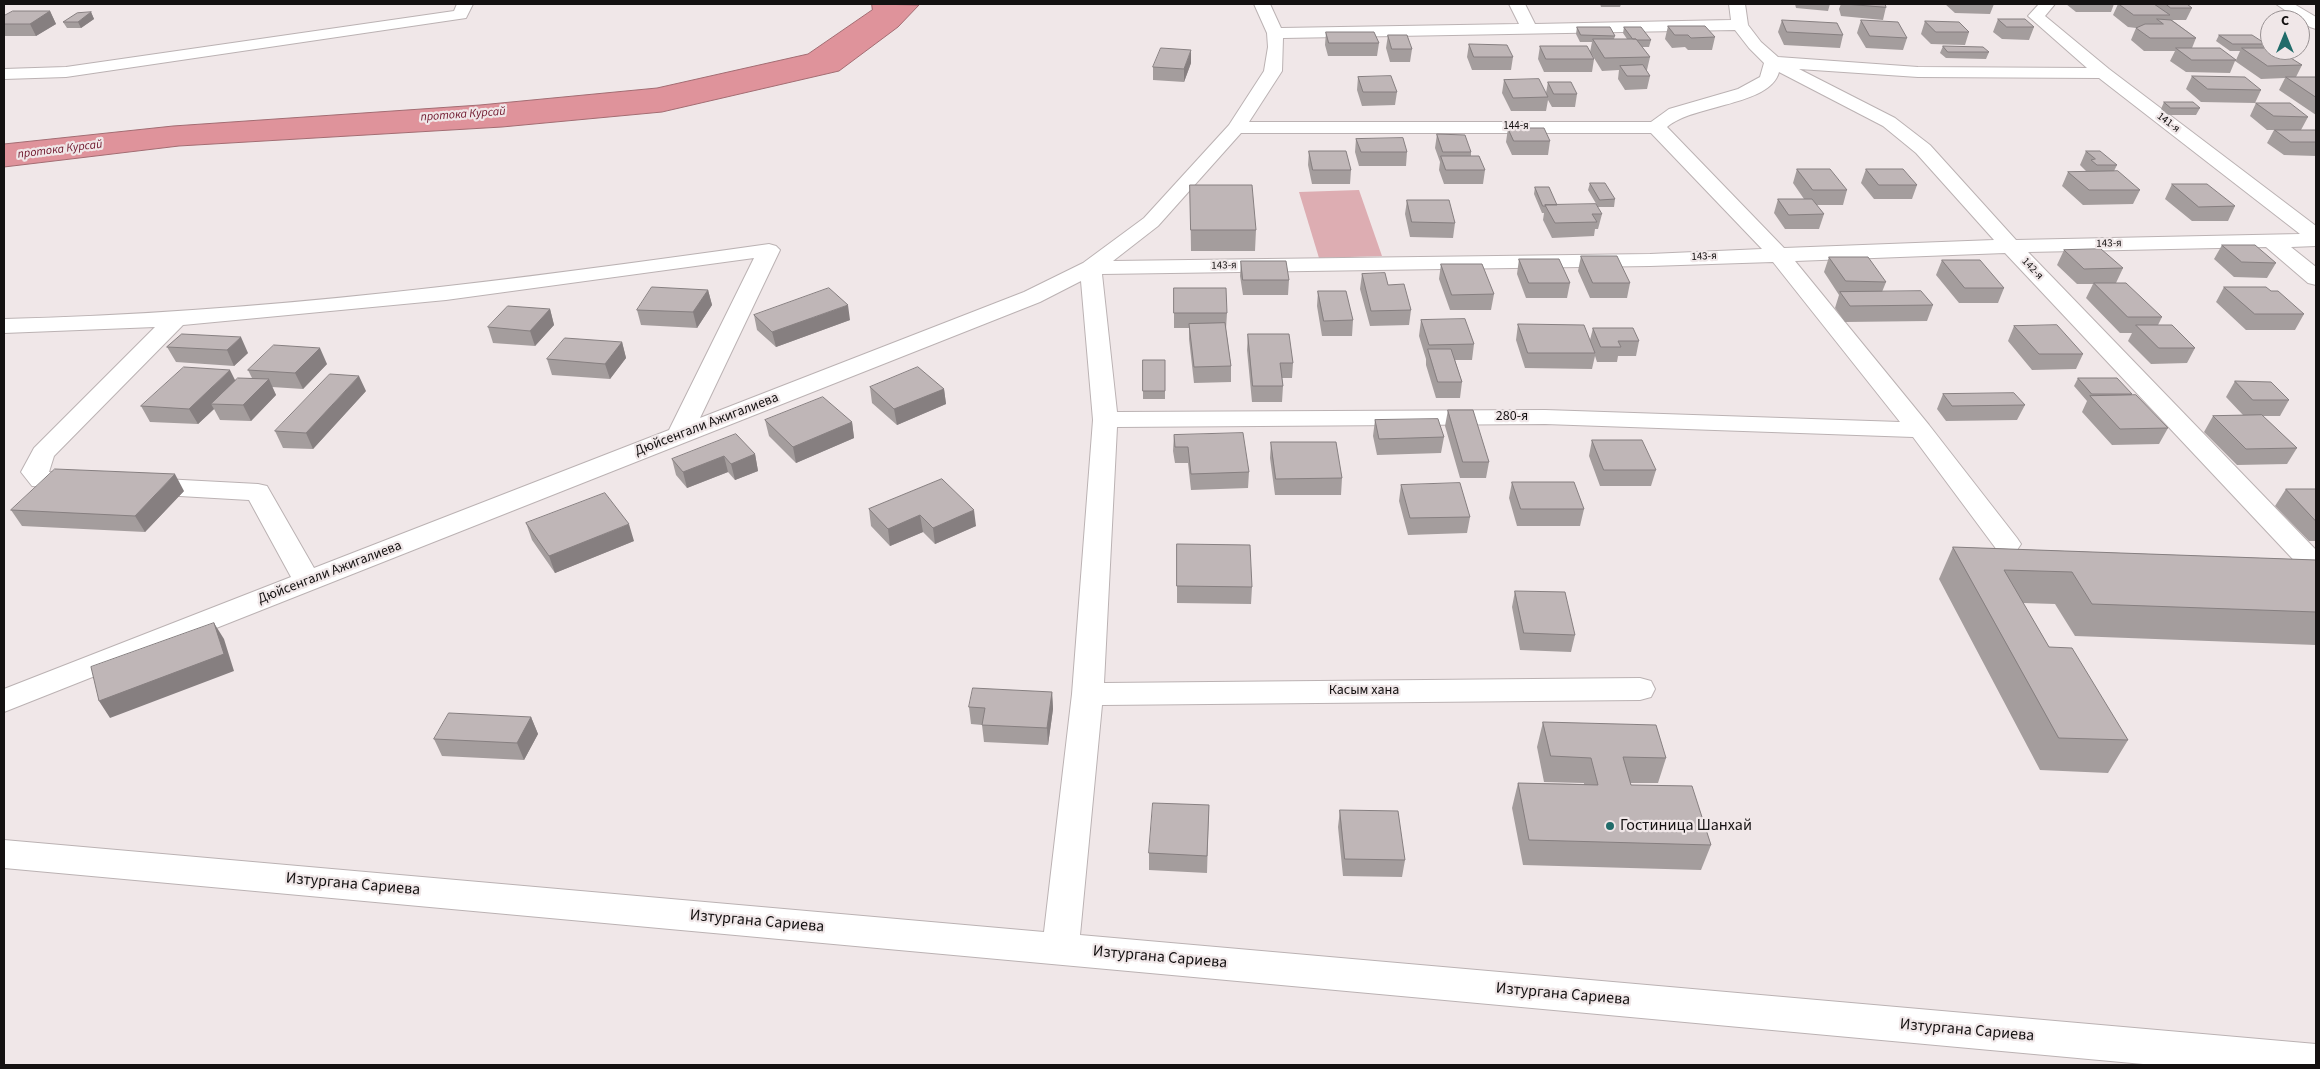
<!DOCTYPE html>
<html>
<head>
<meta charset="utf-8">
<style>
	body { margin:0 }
	#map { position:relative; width:2320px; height:1069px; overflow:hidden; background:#f0e7e8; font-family:"Source Sans 3",sans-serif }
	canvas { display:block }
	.frame { position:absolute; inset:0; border:5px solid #141111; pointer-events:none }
	.north { position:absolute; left:2260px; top:10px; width:50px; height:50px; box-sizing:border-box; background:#f0e7e8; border:1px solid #989192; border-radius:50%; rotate:0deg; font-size:14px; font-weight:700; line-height:20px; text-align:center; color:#141111 }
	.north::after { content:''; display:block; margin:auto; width:18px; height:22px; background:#216c6a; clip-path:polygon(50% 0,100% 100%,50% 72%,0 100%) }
</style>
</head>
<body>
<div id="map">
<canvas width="2320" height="1069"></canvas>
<div class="frame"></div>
<div class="north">С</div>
</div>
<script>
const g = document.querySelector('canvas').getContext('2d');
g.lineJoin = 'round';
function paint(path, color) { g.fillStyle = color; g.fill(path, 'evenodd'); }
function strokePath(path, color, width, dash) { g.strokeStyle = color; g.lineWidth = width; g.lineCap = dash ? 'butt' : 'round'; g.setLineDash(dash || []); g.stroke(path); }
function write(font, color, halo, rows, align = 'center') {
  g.font = font + ' "Source Sans 3",sans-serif'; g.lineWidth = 4.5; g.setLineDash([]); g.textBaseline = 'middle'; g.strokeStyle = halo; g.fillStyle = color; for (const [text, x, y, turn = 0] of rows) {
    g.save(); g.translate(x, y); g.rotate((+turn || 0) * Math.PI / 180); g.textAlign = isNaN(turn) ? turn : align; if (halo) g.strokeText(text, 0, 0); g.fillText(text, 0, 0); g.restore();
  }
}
const green = new Path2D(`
	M1359,190L1382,256L1319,258L1299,192Z`);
const water = new Path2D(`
	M872,4L919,5L898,27L839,71L662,112L502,127L179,146L4,167V144L173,126L480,105L657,88L808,54L872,10Z`);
const minor = new Path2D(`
	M457,4H473L466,18L66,77L4,79V69L66,67L454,11Z
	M1254,4H1270L1281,28L1519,24L1509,4H1525L1535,24L1731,20L1729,4H1745L1748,25L1761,42L1778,57L1918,67L2087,68L2028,16L2039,4H2055L2045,16L2109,69L2316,226V246L2291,247L2316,267V285L2308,283L2266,247L2028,252L2316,550V573L2304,571L2005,253L1795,261L1929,425L2017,538L2021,544L2017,550L2007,553L1997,550L1913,437L1545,424L1117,427L1104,683L1640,678L1651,681L1655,689L1651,697L1640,700L1102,705L1080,935L2316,1044V1065H2154L4,868V840L1044,932L1072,694L1093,420L1081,281L1040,302L4,712V689L291,577L249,500L145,494L136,492L132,486L136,480L145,478L258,484L267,486L314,568L669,430L754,258L446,300L183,325L54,456L49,472L88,476L92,482L88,488L79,490L32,486L21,472L34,448L155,327L4,333V319C261,313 515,280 769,244L776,246L780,250L700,418L1024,292L1083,263L1144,218L1229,125L1264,71L1268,47L1267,33ZM1735,30L1749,48L1764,63L1760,77L1738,89L1669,109L1651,122H1249L1282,71L1283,38ZM1799,69L1918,77L2099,78L2300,234L2016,240L1930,145L1895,118ZM1779,72L1883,126L1916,153L1994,240L1784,248L1667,127C1694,104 1770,106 1779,72ZM1241,133H1651L1762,249L1650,254L1113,261L1158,226ZM1773,262L1900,422L1545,410L1117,412L1102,274L1650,266Z
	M2276,4H2294L2316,17V29L2310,27Z`);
const wall = new Path2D(`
	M1600,4H1621L1620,7H1601Z
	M1795,4H1830L1828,11L1796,8Z
	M1841,4H1885L1886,7L1883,20L1841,16L1839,9Z
	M1945,4H1994L1990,14L1955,13Z
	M2066,4H2114L2111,12H2076Z
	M2118,4H2187L2192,8L2186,20H2172L2196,38L2192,48L2236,60L2240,51H2230L2216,41L2219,35L2266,44L2264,48L2302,65L2296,77H2316V115L2279,90L2285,78L2261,79L2235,61L2230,73L2186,72L2170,61L2175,51H2144L2131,40L2136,28L2128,27L2113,15Z
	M50,11L56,24L36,36H4V16Z
	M91,12L94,19L81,28H67L63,22Z
	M1998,19L2034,27L2029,40L2002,39L1993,32Z
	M1782,20L1843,35L1840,48L1784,45L1778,32Z
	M1861,20L1907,38L1903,50L1866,48L1857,33Z
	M1925,21L1969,32L1965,45L1931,44L1921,34Z
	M1668,26L1715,37L1712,50H1688L1685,47L1672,48L1665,39Z
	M1577,27L1615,36L1614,39H1627L1623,33L1624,27L1651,40L1649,47H1642L1650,57L1647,70H1646L1650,76L1647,89L1625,90L1618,79L1619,70L1602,71L1591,53L1594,59L1592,72H1544L1538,59L1540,46L1590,52L1592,42H1580L1576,34Z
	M1326,32L1379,43L1377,56H1328L1325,45Z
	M1388,35L1412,49L1410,62H1390L1386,48Z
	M1469,44L1513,57L1511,70H1472L1467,57Z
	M1943,46L1989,52L1986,59L1946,58L1940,53Z
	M1191,63L1184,82L1153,80V67Z
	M2192,76L2261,90L2255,103L2201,102L2186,89Z
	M1358,77L1397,92L1395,105L1362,106L1357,90Z
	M1504,80L1546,93L1548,82L1577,94L1575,107H1552L1548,100L1546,111H1511L1502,93Z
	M2164,102L2200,108L2196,115H2168L2161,109Z
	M2256,103L2308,117L2301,130H2316V156L2284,155L2267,143L2274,130H2267L2250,116Z
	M1508,128L1550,141L1548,155H1512L1506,142Z
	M1437,134L1471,152V156L1485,170L1483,184H1444L1439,170L1440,162L1435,148Z
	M1356,139L1407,152L1406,166H1359L1355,152Z
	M1309,151L1351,170L1350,184H1312L1308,165Z
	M2086,151L2117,165L2114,171L2140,190L2133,204L2083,205L2062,186L2068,172L2086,171L2080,165Z
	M1797,169L1847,190L1843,205H1816L1824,214L1819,229H1785L1774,213L1778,199H1804L1793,183Z
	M1866,169L1917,185L1912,199H1874L1861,183Z
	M1590,183L1615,199L1614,207H1598L1588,190Z
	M2172,184L2235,206L2228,221H2192L2165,199Z
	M1190,185L1256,230L1255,251H1191Z
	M1535,187L1557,205L1602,214L1598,229H1595L1594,236L1552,238L1543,220L1544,213H1542L1534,194Z
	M1407,200L1455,223L1453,238L1410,237L1405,214Z
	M2222,245L2276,263L2267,278L2234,277L2214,259Z
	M2064,250L2123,268L2116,283L2162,317L2158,325L2195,348L2187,363L2151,364L2128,341L2132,333H2120L2086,298L2093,284H2077L2057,265Z
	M1581,256L1630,283L1627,298H1590L1578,271Z
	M1829,257L1886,282L1882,292L1933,305L1927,321L1845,322L1835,308L1839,295L1824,272Z
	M1519,259L1570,283L1567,298H1526L1517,274Z
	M1942,260L2004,288L1998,303H1959L1936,275Z
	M1241,261L1289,280L1288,295H1243L1240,276Z
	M1441,264L1494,294L1491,310H1450L1439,279Z
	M1362,274L1388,285L1411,310L1409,325L1370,326L1360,289Z
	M2224,287L2271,291L2304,314L2295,330H2246L2216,302Z
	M1174,288L1227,313L1226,329L1231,366V382L1194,383L1189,339V328H1174Z
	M708,290L712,305L697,328L641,325L637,310Z
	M1318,291L1353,320L1352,336H1322L1317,306Z
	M550,309L554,325L535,346L493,343L488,327Z
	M754,315L850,320L776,347L757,330Z
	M1421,320L1474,344L1472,360H1455L1462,382L1460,398H1436L1426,365V359L1419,336Z
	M1518,324L1590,340L1593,328L1639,341L1636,356H1618L1617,362H1597L1595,356L1592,369L1525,368L1516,340Z
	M2014,326L2083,354L2076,369L2032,370L2008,341Z
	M182,334L248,353L234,366L176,362L167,347Z
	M1248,334L1293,363L1292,378H1282L1283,386L1282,402H1252L1247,350Z
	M622,342L626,358L610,379L552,375L547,359Z
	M1143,360H1165V399H1143Z
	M327,364L303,389L272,387L276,395L251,421L220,420L214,409L198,424L150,422L141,406L235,380L252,378L248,370Z
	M2078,378L2132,394L2131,395L2168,428L2159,444L2112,445L2082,412L2087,401L2074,386Z
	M2235,381L2289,400L2280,416H2263L2297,448L2287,464L2237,465L2204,432L2213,416L2243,415L2226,397Z
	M870,387L944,389L946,404L897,425L872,403Z
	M366,391L313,449L283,448L275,431Z
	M1943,394L2025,405L2017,420L1946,421L1937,409Z
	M1448,410L1489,462L1486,478H1460L1445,426Z
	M765,420L852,422L854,438L796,463L769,436Z
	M1375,420L1444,437L1441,453L1377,455L1373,436Z
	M1174,435L1249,472L1248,488L1191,490L1188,463H1175L1173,451Z
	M1592,440L1656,470L1651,486H1600L1589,456Z
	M1271,442L1342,478L1341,495H1275L1270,458Z
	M755,454L758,471L735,480L728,472L687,488L676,475L672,459Z
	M942,479L976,526L935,544L923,532L890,546L871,526L869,509Z
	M1512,482L1584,509L1580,526H1517L1509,498Z
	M1401,485L1470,517L1467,533L1408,535L1399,501Z
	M2286,489H2316V541H2309L2275,506Z
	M184,491L145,532L22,526L11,510Z
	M526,523L634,541L555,573L532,540Z
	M1177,544L1252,587L1251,604L1177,603Z
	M1953,547L2316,560V645L2075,636L2055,604L2023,603L2049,647L2128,740L2108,773L2040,770L1939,579Z
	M1515,591L1575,635L1571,652L1520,650L1512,607Z
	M1052,692L1053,709L1048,745L984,742L982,725L971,724L969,707Z
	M531,717L538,734L524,760L442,756L434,739Z
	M1543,722L1666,758L1658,783H1630L1631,785L1711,845L1701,870L1523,865L1512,808L1518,783L1584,784V783L1544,782L1537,747Z
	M1209,805L1207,873L1149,870V853Z
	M1340,810L1405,860L1402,877L1343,876L1338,827Z`);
const shadedWall = new Path2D(`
	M50,11L56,24L36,36L30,24Z
	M91,12L94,19L81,28L78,22Z
	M1191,50V63L1184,82V69Z
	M708,290L712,305L697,328L693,312Z
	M848,305L850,320L776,347L772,332Z
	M550,309L554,325L535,346L530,331Z
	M241,337L248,353L234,366L227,350Z
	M622,342L626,358L610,379L605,364Z
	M320,348L327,364L303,389L295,373Z
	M230,370L238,386L211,404L214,409L198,424L189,409Z
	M359,376L366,391L313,449L306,433Z
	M269,379L276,395L251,421L243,405Z
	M944,389L946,404L897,425L894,409Z
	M852,422L854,438L796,463L793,447Z
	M755,454L758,471L735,480L731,464Z
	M724,456L728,472L687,488L683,472Z
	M175,474L184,491L145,532L135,516Z
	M974,510L976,526L935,544L933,528Z
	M920,515L923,532L890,546L888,529Z
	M629,524L634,541L555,573L549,556Z
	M214,623L224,639L234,671L110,718L99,701Z
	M1052,692L1053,709L1048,745L1047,728Z
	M531,717L538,734L524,760L517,743Z`);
const building = new Path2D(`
	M1845,4H1885L1886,7Z
	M2119,4H2154L2170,15H2134Z
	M2166,4H2187L2192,8H2171Z
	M13,11H50L30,24H4V16Z
	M91,12L78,22H63L77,13Z
	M1998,19H2025L2034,27H2007Z
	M2157,19L2171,20L2196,38H2150L2136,28L2145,24H2163Z
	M1782,20L1837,23L1843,35L1787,32Z
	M1861,20L1898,22L1907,38L1870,36Z
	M1925,21L1959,22L1969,32H1936Z
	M1668,26H1705L1715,37L1691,38L1688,35H1675Z
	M1577,27H1610L1615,36L1581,35Z
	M1624,27H1641L1651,40H1637L1636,39H1633Z
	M1326,32H1374L1379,43H1329Z
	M1388,35H1407L1412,49H1392Z
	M2219,35H2252L2266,44H2233Z
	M1593,39H1636L1650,57L1605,58Z
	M1469,44L1507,45L1513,57H1474Z
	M1540,46H1587L1594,59H1546Z
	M1943,46L1983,47L1989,52H1948Z
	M1161,48L1191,50L1184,69L1153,67Z
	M2176,48H2220L2236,60H2192Z
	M2242,48H2270V50H2278L2302,65L2268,66Z
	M1643,65L1650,76H1627L1620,66Z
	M1391,76L1397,92H1363L1358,77Z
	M2192,76L2245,77L2261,90L2208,89Z
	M2286,77H2316V97Z
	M1539,79L1548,97L1513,98L1504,80Z
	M1548,82H1571L1577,94H1554Z
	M2164,102H2193L2200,108H2171Z
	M2256,103H2290L2308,117L2274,116Z
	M1508,128H1544L1550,141H1514Z
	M2275,130H2316V142H2291Z
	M1437,134L1465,135L1471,152H1443Z
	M1403,138L1407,152H1361L1356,139Z
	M1309,151H1346L1351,170H1313Z
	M2086,151H2100L2117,165H2097L2091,160L2095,159Z
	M1441,156H1479L1485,170H1446Z
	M1797,169H1830L1847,190H1813Z
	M1866,169H1903L1917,185H1879Z
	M2118,171L2140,190H2089L2068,172Z
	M1590,183H1605L1615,199L1600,200Z
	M2172,184H2207L2235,206L2199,207Z
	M1190,185H1252L1256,230H1191Z
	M1535,187H1549L1557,205H1545L1546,206H1543Z
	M1778,199H1812L1824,214L1789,215Z
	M1407,200H1449L1455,223L1412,222Z
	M1596,204L1602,214H1592L1597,222L1555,223L1545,205Z
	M2222,245H2255L2276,263L2242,262Z
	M2101,249L2123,268L2084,269L2064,250Z
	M1581,256H1617L1630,283H1593Z
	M1829,257H1868L1886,282L1846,281Z
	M1519,259H1559L1570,283H1529Z
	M1942,260H1980L2004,288H1965Z
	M1241,261H1286L1289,280H1243Z
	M1441,264H1482L1494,294L1452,295Z
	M1385,273L1388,285L1404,284L1411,310L1371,311L1362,274Z
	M2094,283H2126L2162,317H2128Z
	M652,287L708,290L693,312L637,310Z
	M2224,287H2266L2271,291H2278L2304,314H2255Z
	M829,288L848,305L772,332L754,315Z
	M1174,288H1226L1227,313H1174Z
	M1318,291H1346L1353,320L1324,321Z
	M1921,291L1933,305L1850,306L1840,292Z
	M508,306L550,309L530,331L488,327Z
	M1465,319L1474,344L1429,345L1421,320Z
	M1225,323L1231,366L1194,367L1189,324Z
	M1518,324L1584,325L1595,353H1528Z
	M2057,325L2083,354H2039L2014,326Z
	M2136,325H2172L2195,348H2159Z
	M1593,328H1633L1639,341H1618L1621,347H1601Z
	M182,334L241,337L227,350L167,347Z
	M1248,334H1289L1293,363H1280L1283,386H1253Z
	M565,338L622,342L605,364L547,359Z
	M274,345L320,348L295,373L248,370Z
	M1428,349H1451L1462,382H1438Z
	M1143,360H1165V391H1143Z
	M184,367L230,370L189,409L141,406Z
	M918,367L944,389L894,409L870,387Z
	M330,374L359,376L306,433L275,431Z
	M238,378L269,379L243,405L211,404Z
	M2078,378H2117L2132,394H2092Z
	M2235,381L2271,382L2289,400H2253Z
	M2014,393L2025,405L1952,406L1943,394Z
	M2136,395L2168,428L2120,429L2090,396Z
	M823,397L852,422L793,447L765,420Z
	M1448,410H1473L1489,462H1463Z
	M2262,415L2297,448L2246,449L2213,416Z
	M1438,419L1444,437L1379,439L1375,420Z
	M1243,433L1249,472L1191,474L1188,447H1175L1174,435Z
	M736,434L755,454L731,464L724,456L683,472L672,459Z
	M1592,440H1642L1656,470H1604Z
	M1271,442H1336L1342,478L1276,479Z
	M55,469L175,474L135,516L11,510Z
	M942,479L974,510L933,528L920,515L888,529L869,509Z
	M1512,482H1574L1584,509H1521Z
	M1460,483L1470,517L1410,518L1401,485Z
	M2286,489H2316V521Z
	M605,493L629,524L549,556L526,523Z
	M1177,544L1250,545L1252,587L1177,586Z
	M1953,547L2316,560V612L2092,604L2072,572L2004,570L2049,647L2072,648L2128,740L2059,738Z
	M1515,591L1565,592L1575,635L1524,633Z
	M214,623L224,654L99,701L91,667Z
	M973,688L1052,692L1047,728L982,725L985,708L969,707Z
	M449,713L531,717L517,743L434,739Z
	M1543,722L1656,725L1666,758L1623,757L1631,785L1692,786L1711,845L1529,840L1518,783L1598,785L1591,758L1551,756Z
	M1153,803L1209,805L1207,856L1149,853Z
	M1340,810L1398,811L1405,860L1345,859Z`);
const markers = [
	[1610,826,5,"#216c6a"]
];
const farStreetnames = [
	["141-я",2168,123,37],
	["144-я",1516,127],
	["143-я",2109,244,-1],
	["143-я",1704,257,-3],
	["143-я",1224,266,-1],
	["142-я",2032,269,46]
];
const farWaternames = [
	["протока Курсай",463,115,-4],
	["протока Курсай",60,150,-7]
];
const streetNames = [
	["280-я",1512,417],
	["Дюйсенгали Ажигалиева",707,425,-21],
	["Дюйсенгали Ажигалиева",330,573,-21],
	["Касым хана",1364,691]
];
const nearPoinames = [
	["Гостиница Шанхай",1620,826]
];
const nearStreetnames = [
	["Изтургана Сариева",353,885,5],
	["Изтургана Сариева",757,922,5],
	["Изтургана Сариева",1160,958,5],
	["Изтургана Сариева",1563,995,5],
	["Изтургана Сариева",1967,1031,5]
];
paint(green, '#ddadb2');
paint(water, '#df939b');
strokePath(water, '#a26c72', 1);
strokePath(minor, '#bbb2b3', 2);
paint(minor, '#fff');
paint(wall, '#a49d9d');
paint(shadedWall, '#867f80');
paint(building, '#bfb6b7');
strokePath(building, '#867f80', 1);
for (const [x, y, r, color] of markers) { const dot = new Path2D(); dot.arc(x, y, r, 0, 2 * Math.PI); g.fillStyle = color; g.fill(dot); strokePath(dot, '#f0e7e8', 2); }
write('11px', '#141111', '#f0e7e8', farStreetnames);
write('italic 12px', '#6e152b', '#f0e7e8', farWaternames);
write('14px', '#141111', '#f0e7e8', streetNames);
write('16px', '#141111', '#f0e7e8', nearPoinames, 'left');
write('16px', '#141111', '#f0e7e8', nearStreetnames);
</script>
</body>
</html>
